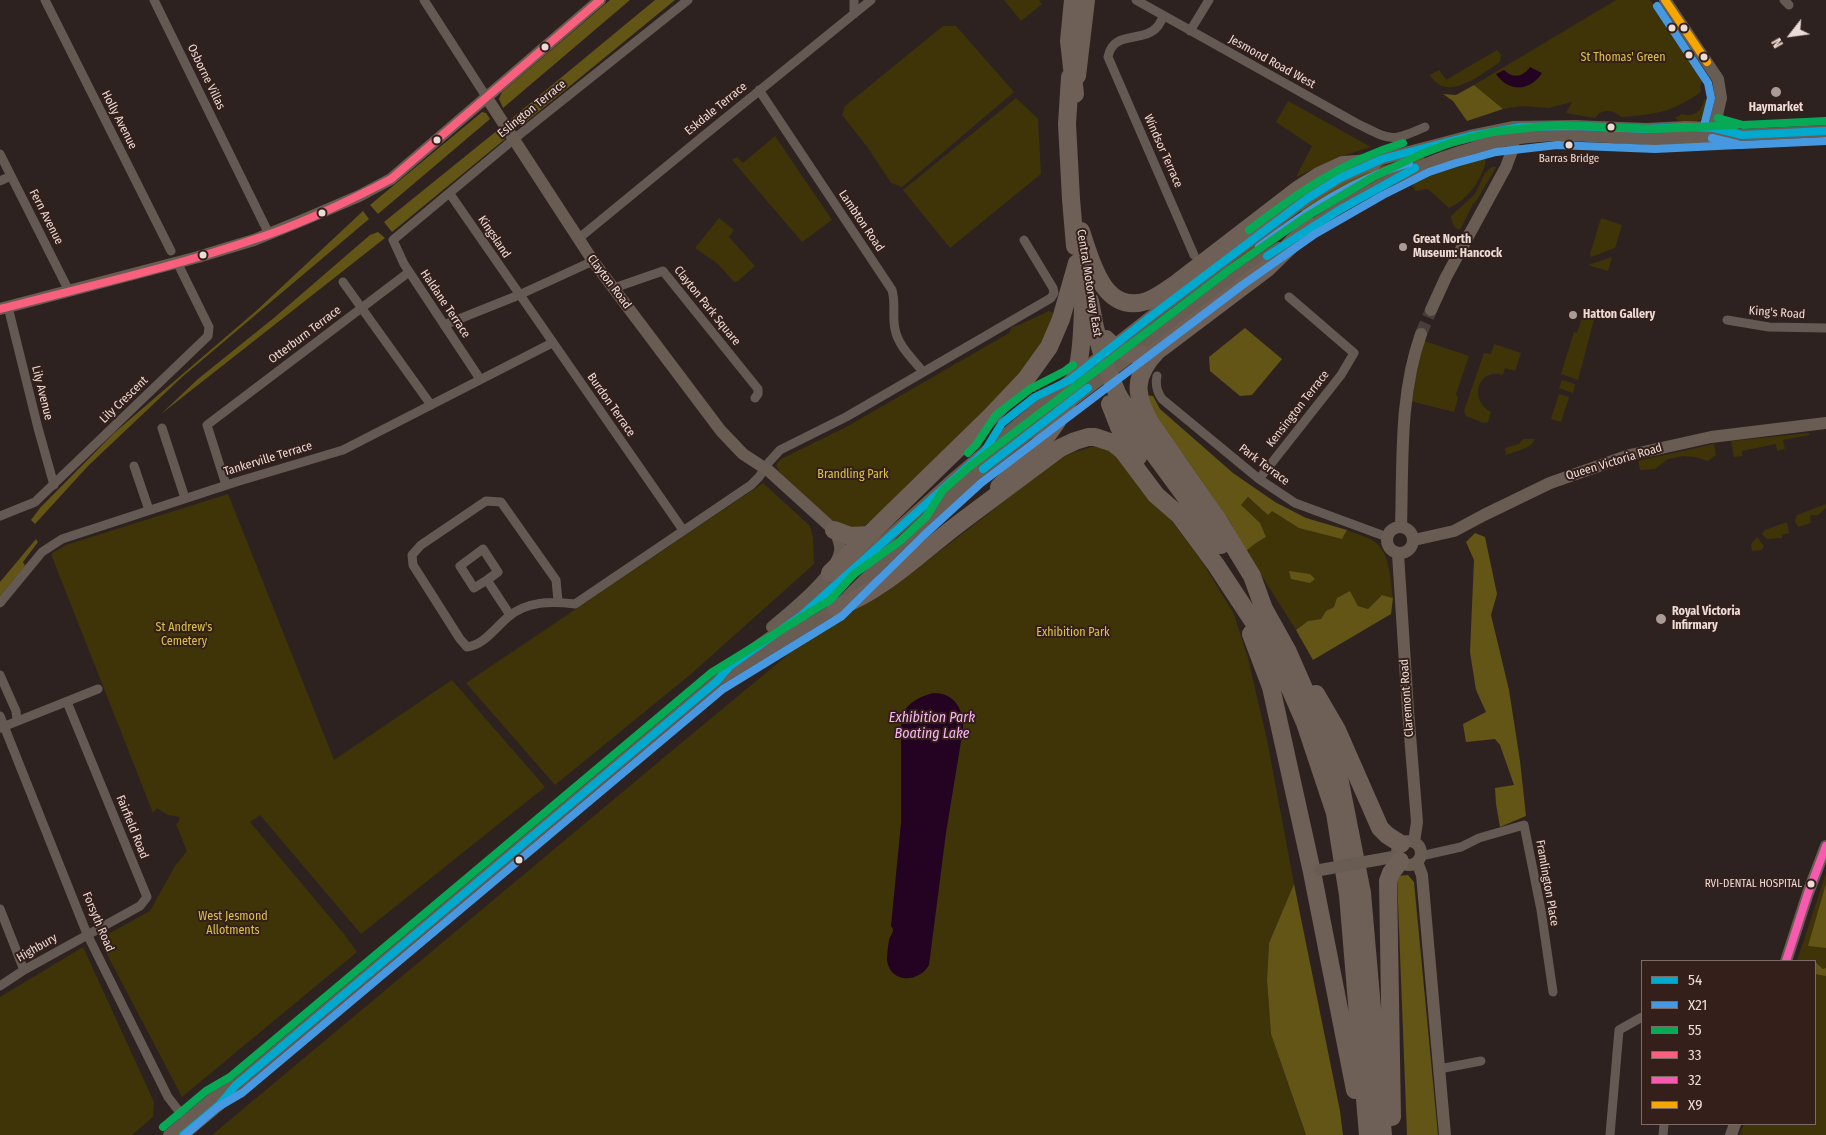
<!DOCTYPE html>
<html>
<head>
<meta charset="utf-8">
<style>
	body { margin:0 }
	#map { position:relative; width:1826px; height:1135px; overflow:hidden; background:#2e2220; font-family:"Fira Sans Condensed",sans-serif }
	canvas { display:block }
	.legend { position:absolute; left:1641px; top:960px; width:175px; height:165px; box-sizing:border-box; background:#341f1a; border:1px solid #7d6b66; margin:0; padding:6px 9px; list-style:none; font-size:15px; color:#ebdcd8 }
	.legend li { display:flex; align-items:center; gap:10px; height:25px }
	.legend b { width:25px; border:1px solid #7d6b66 }
	.north { position:absolute; left:1766px; top:10px; width:50px; height:50px; -webkit-text-stroke:4px #341f1a; paint-order:stroke; rotate:240deg; font-size:14px; font-weight:700; line-height:20px; text-align:center; color:#ebdcd8 }
	.north::after { content:''; display:block; margin:auto; width:18px; height:22px; background:#ebdcd8; clip-path:polygon(50% 0,100% 100%,50% 72%,0 100%) }
</style>
</head>
<body>
<div id="map">
<canvas width="1826" height="1135"></canvas>
<ul class="legend">
<li><b style="height:6px;background:#00a9ce"></b>54</li>
<li><b style="height:6px;background:#4699e1"></b>X21</li>
<li><b style="height:6px;background:#06aa56"></b>55</li>
<li><b style="height:6px;background:#f8607d"></b>33</li>
<li><b style="height:6px;background:#f75aaf"></b>32</li>
<li><b style="height:6px;background:#f7a600"></b>X9</li>
</ul>
<div class="north">N</div>
</div>
<script>
const g = document.querySelector('canvas').getContext('2d');
g.lineJoin = 'round';
function paint(path, color) { g.fillStyle = color; g.fill(path, 'evenodd'); }
function strokePath(path, color, width, dash) { g.strokeStyle = color; g.lineWidth = width; g.lineCap = dash ? 'butt' : 'round'; g.setLineDash(dash || []); g.stroke(path); }
function write(font, color, halo, rows, align = 'center') {
  g.font = font + ' "Fira Sans Condensed",sans-serif'; g.lineWidth = 4; g.setLineDash([]); g.textBaseline = 'middle'; g.strokeStyle = halo; g.fillStyle = color; for (const [text, x, y, turn = 0] of rows) {
    g.save(); g.translate(x, y); g.rotate((+turn || 0) * Math.PI / 180); g.textAlign = isNaN(turn) ? turn : align; if (halo) g.strokeText(text, 0, 0); g.fillText(text, 0, 0); g.restore();
  }
}
const green = new Path2D(`
	M1004,0H1039L1042,4L1021,21Z
	M1616,0H1650L1703,77L1700,86L1701,92C1670,113 1657,114 1621,117C1613,109 1602,108 1595,118L1566,113L1572,102L1549,108L1522,106L1503,109L1474,85Z
	M943,26H956L1014,92L902,187L891,183L868,148L842,115L845,106Z
	M1497,50L1501,55L1500,62C1481,74 1447,104 1430,75L1439,70L1446,80Z
	M1711,95C1714,116 1692,131 1675,118L1682,114C1693,118 1702,111 1704,100Z
	M1016,98L1038,119L1041,174L950,248L903,190Z
	M1288,101L1371,147L1339,157L1296,177L1312,146L1276,122Z
	M775,136L832,220L802,242L732,160L737,157L743,163Z
	M1485,153C1485,157 1486,161 1485,165C1479,183 1467,200 1449,208L1428,189L1415,191L1410,179C1434,167 1459,156 1485,153Z
	M1492,167H1496L1477,200L1473,204L1460,230C1453,228 1452,222 1451,216L1475,194L1485,173Z
	M719,218L734,230L729,237L755,266L738,281L734,282L718,264L695,248Z
	M1601,218L1622,225L1615,248L1591,257L1590,254Z
	M1612,257L1608,271L1588,265Z
	M1585,308L1596,312L1578,380L1561,374L1574,332L1577,333Z
	M1049,311L1054,313L1056,317L1040,349L1003,394L887,508L858,531L843,530L779,472L776,465L781,459L848,426L1009,333L1012,327L1019,325Z
	M1424,341L1469,356L1456,394L1458,398L1454,412L1410,401Z
	M1494,344L1521,353L1515,371L1505,368L1503,375C1478,367 1468,400 1491,412L1488,422L1484,423L1466,416L1464,411L1484,353L1491,354Z
	M1562,380L1575,384L1573,393L1559,388Z
	M1559,394L1569,397L1561,422L1551,419Z
	M1809,433V435L1783,440L1785,449L1777,451L1776,444L1742,451V456L1734,457L1731,441Z
	M1523,439H1535C1531,449 1516,451 1506,455L1505,448L1519,444Z
	M1714,444L1716,455L1708,461L1695,457L1683,456L1668,459L1655,469L1640,470L1638,461Z
	M1095,446L1124,457L1203,563L1234,614L1248,658L1267,740L1294,884L1269,943L1267,980L1271,1034L1306,1135H212L692,734L784,658L803,640L888,591L979,521L1059,457Z
	M763,483L810,526L813,537L814,564L691,674L555,785L466,683Z
	M228,494L334,760L452,680L545,787L361,934L260,815L250,822L344,934L357,952L182,1097L99,939L150,911L175,866L187,851L176,824L178,823L180,817L168,815L157,808L153,813L51,554L66,545Z
	M1248,497L1268,515L1272,510L1342,538L1347,530C1355,534 1365,536 1372,540C1391,551 1390,580 1393,598L1382,595L1368,609L1358,606L1350,591L1334,607L1326,611L1321,619L1308,621L1296,630L1246,551L1256,543L1266,537L1241,505Z
	M1826,504V508L1818,515H1810L1811,523L1798,527L1795,521L1797,515Z
	M1787,522L1789,533L1782,535V538L1767,539L1762,534L1765,530Z
	M1757,537L1764,546L1762,550L1752,551L1751,544Z
	M1826,873V1135H1740L1744,1124H1815V961H1797Z
	M83,947L154,1102L153,1117L132,1135H0V997Z`);
const forest = new Path2D(`
	M610,0H630L503,108L499,99L502,92Z
	M655,0H675L521,126L515,125L511,119Z
	M1474,85L1503,109L1467,121L1453,101L1443,94L1456,95Z
	M482,112L486,113L490,119L378,214L370,205Z
	M499,129L505,139L392,232L384,222Z
	M1421,155L1425,158L1366,186L1307,220L1300,209L1328,190L1365,171Z
	M363,211L369,219L182,377L88,466L35,524L31,520L40,508L114,433L256,311Z
	M1279,227L1284,236L1138,344L1141,332Z
	M378,232L385,238L161,414L198,379L275,317L370,235Z
	M1245,328L1282,359L1252,395L1240,396L1210,371L1209,357Z
	M1146,395L1153,396L1160,409L1233,473L1275,502L1306,518L1347,530L1342,539L1299,528L1272,511L1268,515L1248,497L1241,505L1260,523L1266,537L1256,543L1246,551L1230,522L1185,457L1155,420Z
	M1475,533L1485,537L1497,594L1491,615L1509,690L1520,761L1526,816L1500,827L1496,804L1495,788L1514,785L1500,745L1495,739L1466,742L1463,724L1486,712L1476,690L1470,652L1474,560L1466,542Z
	M36,539L38,542L23,562L25,566L0,596V582Z
	M1289,571L1310,574L1315,579L1310,583L1291,579Z
	M1350,591L1358,606L1368,609L1382,595L1393,598L1391,614L1313,660L1296,630L1308,621L1321,619L1326,611L1334,607L1337,598Z
	M1408,875L1414,882L1438,1135H1407L1397,876Z
	M1294,884L1340,1111L1343,1135H1306L1271,1034L1267,980L1269,943Z
	M1826,884V948L1808,946Z
	M1813,960L1823,969L1826,968V976L1815,974V961H1809Z`);
const water = new Path2D(`
	M1530,67L1542,73C1530,92 1508,92 1496,74L1504,70C1513,79 1523,77 1530,67Z
	M934,693C955,693 964,710 963,729L946,833L929,965C919,983 890,984 887,960C887,954 888,946 889,940C890,936 893,934 893,929L891,926L901,823V720C904,704 920,696 934,693Z`);
const secondaryTunnel = new Path2D(`
	M1421,334L1431,310`);
const street = new Path2D(`
	M45,0L171,251
	M154,0L269,234
	M424,0L487,98
	M1136,0L1356,123C1391,140 1389,143 1425,127
	M1784,0L1789,5
	M854,14V0
	M1164,16C1162,19 1160,23 1158,26C1144,44 1113,29 1108,57L1194,255
	M1190,31L1209,0
	M759,90L892,290C896,303 892,316 895,329C898,346 913,359 923,372
	M0,154L69,291
	M0,181L11,176
	M450,194L683,530
	M578,239L701,138L871,0
	M343,282L431,405
	M614,288L663,271L758,389V394L755,398
	M8,307L38,428L54,485
	M1727,320L1769,327L1826,328
	M444,325L519,295L593,261
	M1157,376C1155,385 1157,392 1162,399L1259,479L1295,503L1387,537
	M480,379L404,264L393,240L514,139L688,0
	M162,428L185,498
	M134,466L149,510
	M1259,479L1341,375L1354,353L1289,297
	M226,485L207,425L409,272
	M0,516L35,502L208,336L209,327L177,262
	M487,580L498,572L483,549L460,566L474,588L487,580L510,615
	M558,601L556,580L501,502L486,501L421,545L412,555L413,565L460,639L467,647C484,645 495,628 508,617C527,601 551,601 575,604L751,485L759,477L769,462L780,450L846,417L1051,298L1054,293L1053,288L1024,240
	M0,603L42,552L62,539L236,482L343,450L552,343
	M0,675L16,711L17,720
	M0,716L87,934L168,1097L188,1123
	M0,728L98,689
	M1421,856L1461,847L1479,838L1524,825L1541,910L1553,992
	M0,909L24,970
	M0,986L24,970L140,906L147,897L67,702
	M1439,1069L1481,1061
	M1610,1135L1619,1030L1642,1017
	M1663,1135L1664,1124`);
const secondary = new Path2D(`
	M1665,0L1718,79L1721,98L1714,128
	M487,98L593,261L721,431L743,454L769,471L834,530C838,537 841,544 840,552C835,576 791,611 772,627
	M1304,231C1379,180 1464,138 1556,135C1586,135 1616,138 1647,139C1677,140 1708,139 1737,135
	M0,309L198,257L254,240L303,220L359,196L391,179L600,0
	M1431,310L1446,277L1506,167L1513,148L1514,132
	M1387 540a13 13 0 1 1 26 0a13 13 0 1 1-26 0Z
	M1401,527C1403,463 1399,396 1421,334
	M1414,540L1454,531L1484,515L1550,483L1630,455L1711,437L1826,423
	M1398,554L1408,710L1417,822L1414,842
	M741,658L802,615L954,478L1070,380L1154,314L1308,198L1340,178L1382,159L1470,136L1514,127L1575,126L1646,129L1686,127L1714,128L1742,135L1826,131
	M1397 853a12 12 0 1 1 24 0a12 12 0 1 1-24 0Z
	M1376,860L1398,856
	M1417,862L1422,875L1445,1135
	M1786,961L1808,893L1826,846
	M169,1135L212,1099L236,1085L717,681L836,608L916,529L975,475L1090,387L1235,278L1279,248
	M183,1135L219,1105L226,1096
	M1731,1135L1735,1124`);
const highway = new Path2D(`
	M1077,76L1086,0
	M1070,77L1067,124L1071,199L1075,246
	M1310,226L1267,268L1157,351C1133,376 1134,395 1151,424L1218,520L1252,576L1264,609L1288,652L1306,693L1323,734L1340,782L1362,893L1383,1135
	M1081,231C1091,261 1103,315 1147,301C1158,297 1168,289 1177,283L1299,189L1319,176L1343,165L1372,163
	M1118,395L1154,454L1221,545
	M1110,404L1119,427L1138,457
	M834,530L850,536L870,535
	M830,573L991,416L1026,379L1049,347L1061,319L1077,263
	M836,608C885,590 923,550 965,519C996,496 1028,472 1060,448L1075,441L1088,437H1095L1113,443L1123,451L1156,495L1179,515L1216,565L1270,647L1288,684L1305,723L1335,813L1348,895L1368,1135
	M1251,634L1271,687L1312,872L1355,1090
	M1316,694L1337,730L1380,828L1387,835L1401,844
	M1392,1117L1388,881L1391,873L1400,861`);
const secondaryBridge = new Path2D(`
	M1320,870L1376,860`);
const highwayBridge = new Path2D(`
	M1073,0L1069,41L1075,94
	M1090,301C1095,334 1104,365 1118,395
	M1106,339C1116,350 1130,355 1144,355
	M999,487C1022,465 1045,442 1061,415C1087,370 1082,311 1084,261`);
const bus1 = new Path2D(`
	M1267,256L1339,210L1415,168
	M983,469L1088,388
	M183,1135L219,1105L236,1085L717,681L730,666L802,615L984,452L1002,423L1035,397L1070,380L1154,314L1308,198L1340,178L1382,159L1470,136L1520,127L1575,126L1646,129L1686,127L1714,128L1742,135L1826,131`);
const bus2 = new Path2D(`
	M1657,6L1708,83L1711,98L1704,126
	M1712,138L1741,145L1826,141
	M1259,247C1307,211 1351,180 1409,163
	M185,1135L218,1107L242,1093L723,689L842,616L923,536L981,483L1241,286L1315,234L1383,195L1429,172L1456,163L1496,152L1557,145L1655,149L1738,145`);
const bus3 = new Path2D(`
	M1718,118L1743,125L1826,121
	M1249,230C1298,193 1343,161 1403,143
	M968,453L976,445L996,415L1030,389L1065,371L1073,365
	M163,1127L206,1091L230,1077L711,673L830,600L854,574L900,541L926,517L943,490L969,467L1229,270L1304,218L1373,177L1421,154L1450,143L1492,132L1556,125L1655,129L1736,125`);
const bus4 = new Path2D(`
	M0,309C84,287 170,268 252,240C300,225 347,202 391,179L600,0`);
const bus5 = new Path2D(`
	M1786,961L1808,893L1826,846`);
const bus6 = new Path2D(`
	M1665,0L1707,62`);
const markers = [
	[1672,28,4.5,"#ebdcd8"],
	[1684,28,4.5,"#ebdcd8"],
	[545,47,4.5,"#ebdcd8"],
	[1689,55,4.5,"#ebdcd8"],
	[1704,57,4.5,"#ebdcd8"],
	[1776,92,6,"#a99b98"],
	[1611,127,4.5,"#ebdcd8"],
	[437,140,4.5,"#ebdcd8"],
	[1569,145,4.5,"#ebdcd8"],
	[322,213,4.5,"#ebdcd8"],
	[1403,247,5,"#a99b98"],
	[203,255,4.5,"#ebdcd8"],
	[1573,315,5,"#a99b98"],
	[1661,619,6,"#a99b98"],
	[519,860,4.5,"#ebdcd8"],
	[1811,884,4.5,"#ebdcd8"]
];
const busNames = [
	["Barras Bridge",1569,159],
	["RVI-DENTAL HOSPITAL",1802,884,"right"]
];
const parkNames = [
	["St Thomas' Green",1623,58],
	["Brandling Park",853,475],
	["St Andrew's",184,628],
	["Cemetery",184,642],
	["Exhibition Park",1073,633],
	["West Jesmond",233,917],
	["Allotments",233,931]
];
const streetNames = [
	["Jesmond Road West",1272,62,29],
	["Osborne Villas",206,77,64],
	["Eslington Terrace",532,109,-39],
	["Eskdale Terrace",716,109,-39],
	["Holly Avenue",119,120,63],
	["Windsor Terrace",1163,151,66],
	["Fern Avenue",46,217,63],
	["Lambton Road",861,221,56],
	["Kingsland",494,237,56],
	["Clayton Road",609,282,53],
	["Central Motorway East",1089,283,81],
	["Haldane Terrace",445,304,56],
	["Clayton Park Square",707,306,51],
	["King's Road",1777,313,4],
	["Otterburn Terrace",305,335,-37],
	["Lily Avenue",42,393,76],
	["Lily Crescent",124,400,-44],
	["Burdon Terrace",611,405,55],
	["Kensington Terrace",1298,409,-52],
	["Tankerville Terrace",268,459,-17],
	["Queen Victoria Road",1614,462,-17],
	["Park Terrace",1264,465,37],
	["Claremont Road",1407,698,-94],
	["Fairfield Road",132,827,68],
	["Framlington Place",1547,883,80],
	["Forsyth Road",98,922,67],
	["Highbury",37,948,-30]
];
const poiNames = [
	["Haymarket",1776,108,"center"],
	["Great North",1413,240],
	["Museum: Hancock",1413,254],
	["Hatton Gallery",1583,315],
	["Royal Victoria",1672,612],
	["Infirmary",1672,626]
];
const waterNames = [
	["Exhibition Park",932,718],
	["Boating Lake",932,734]
];
paint(green, '#3e3408');
paint(forest, '#625516');
paint(water, '#240322');
strokePath(secondaryTunnel, '#4a3e3c', 12, [12, 6]);
strokePath(street, '#645a53', 9);
strokePath(secondary, '#685c53', 12);
strokePath(highway, '#6e6056', 18);
strokePath(secondaryBridge, '#685c53', 12);
strokePath(highwayBridge, '#6e6056', 18);
strokePath(bus1, '#00a9ce', 8);
strokePath(bus2, '#4699e1', 8);
strokePath(bus3, '#06aa56', 8);
strokePath(bus4, '#f8607d', 8);
strokePath(bus5, '#f75aaf', 8);
strokePath(bus6, '#f7a600', 8);
for (const [x, y, r, color] of markers) { const dot = new Path2D(); dot.arc(x, y, r, 0, 2 * Math.PI); g.fillStyle = color; g.fill(dot); strokePath(dot, '#341f1a', 2); }
write('11px', '#ebdcd8', '#341f1a', busNames);
write('12px', '#dbc348', '#341f1a', parkNames);
write('12px', '#ebdcd8', '#341f1a', streetNames);
write('bold 12px', '#ebdcd8', '#341f1a', poiNames, 'left');
write('italic 14px', '#fcb7f6', '#341f1a', waterNames);
</script>
</body>
</html>
